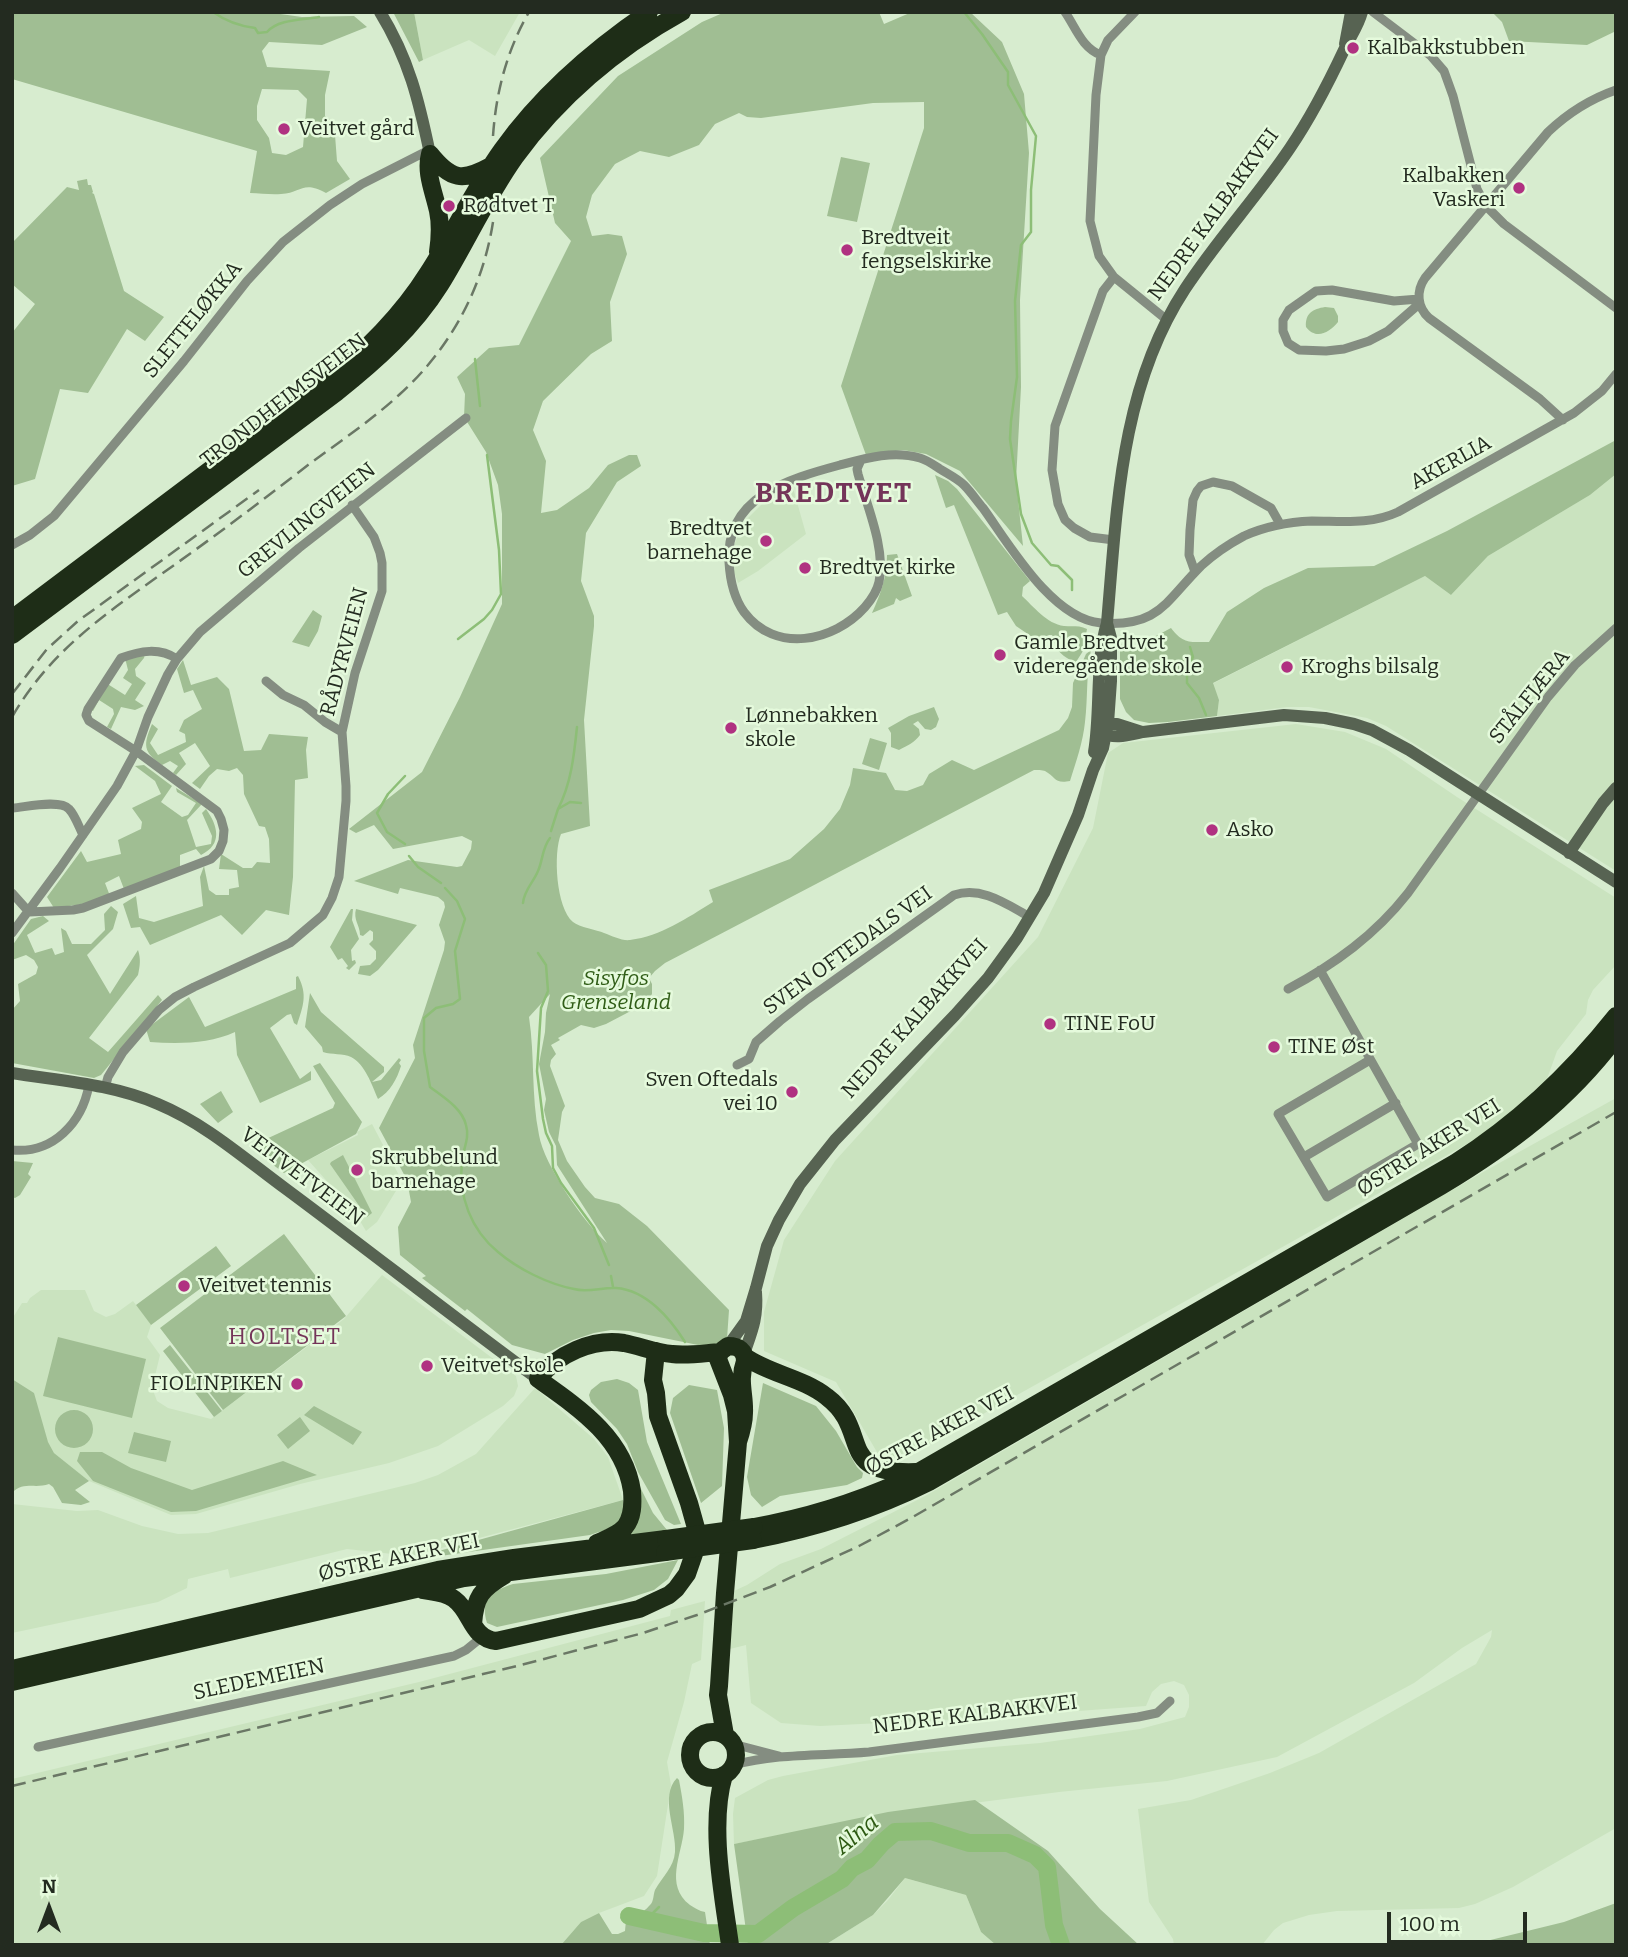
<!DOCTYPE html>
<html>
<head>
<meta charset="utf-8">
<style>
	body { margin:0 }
	#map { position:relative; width:1628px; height:1957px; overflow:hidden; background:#d7eccf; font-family:Bitter,serif }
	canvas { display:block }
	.frame { position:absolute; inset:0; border:14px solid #232b20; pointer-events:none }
	.north { position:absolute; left:14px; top:1873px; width:70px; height:70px; -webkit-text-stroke:5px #e5fadc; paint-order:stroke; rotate:0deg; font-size:19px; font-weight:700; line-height:28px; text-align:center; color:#232b20 }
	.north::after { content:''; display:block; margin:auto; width:24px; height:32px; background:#232b20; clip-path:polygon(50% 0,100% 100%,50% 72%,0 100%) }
	.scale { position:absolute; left:1387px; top:1912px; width:140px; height:32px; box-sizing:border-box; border:4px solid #232b20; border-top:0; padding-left:9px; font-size:21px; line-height:24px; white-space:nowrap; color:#232b20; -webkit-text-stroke:5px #e5fadc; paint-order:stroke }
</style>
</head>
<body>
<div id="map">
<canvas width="1628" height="1957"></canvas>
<div class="frame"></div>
<div class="north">N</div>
<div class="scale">100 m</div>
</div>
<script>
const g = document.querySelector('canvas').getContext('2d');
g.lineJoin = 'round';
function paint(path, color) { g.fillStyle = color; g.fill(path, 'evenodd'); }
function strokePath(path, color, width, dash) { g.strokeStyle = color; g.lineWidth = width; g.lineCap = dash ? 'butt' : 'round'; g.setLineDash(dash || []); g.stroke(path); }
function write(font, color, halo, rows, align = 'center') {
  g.font = font + ' Bitter,serif'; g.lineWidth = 5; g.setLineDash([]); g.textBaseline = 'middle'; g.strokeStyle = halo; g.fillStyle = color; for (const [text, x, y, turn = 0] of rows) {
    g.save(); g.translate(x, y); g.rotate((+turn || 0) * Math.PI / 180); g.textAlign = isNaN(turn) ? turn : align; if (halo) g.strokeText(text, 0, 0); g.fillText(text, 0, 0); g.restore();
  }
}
const built = new Path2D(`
	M414,12H520L495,56L469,40L423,60Z
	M1616,474V871L1386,726L1367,718L1309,707H1287L1217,716L1219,700L1212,684L1425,576L1451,595L1488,556L1590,495Z
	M793,488L806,534L758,571L738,583L734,572L732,560L733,548L743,523L763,503Z
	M1296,724L1345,732L1386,749L1457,797L1616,898V965L1593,990L1588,1000L1586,1014L1557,1051L1547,1079L1500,1122L1467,1144L915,1452L881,1459L836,1382L764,1351V1312L784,1240L835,1161L1038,937L1093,828L1108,753L1123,743Z
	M1616,1098V1828L1513,1887L1475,1904L1459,1908L1337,1911L1309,1915L1283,1923L1274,1930L1262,1945H1174L1173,1939L1149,1902L1138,1809L1191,1800L1270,1773L1319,1753L1476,1664L1491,1637L1492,1630L1462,1648L1414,1683L1277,1757L1167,1781L1059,1792L896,1813L734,1844L733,1814L735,1798L768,1780L783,1776L897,1755L1040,1743L1140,1729L1185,1717L1189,1707V1695L1184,1685L1174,1681L1161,1684L1152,1692L1146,1706L983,1718L820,1726L781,1723L751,1703L746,1645L730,1649L734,1591L747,1585L780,1564L821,1549L927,1495L1485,1171Z
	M372,1124L402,1181L377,1222L366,1231L360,1221L341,1210L344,1204L332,1190L333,1188L308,1160L358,1135L357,1132Z
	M382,1275L516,1376L518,1386L514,1396L503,1406L438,1446L389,1463L300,1484L196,1514L171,1515L89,1481L54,1453L12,1379V1319L22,1303H27L30,1298L41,1290H85L94,1311L106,1317L115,1314L133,1301L151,1325L147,1337L160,1355L153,1384L154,1393L157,1401L168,1408L211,1419L344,1319Z
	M535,1388L594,1439L608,1457L623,1500L411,1556L347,1549L230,1578L228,1569L188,1579L187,1588L158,1602L12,1633V1504L77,1511L98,1510L142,1526L178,1534L208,1533L415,1483L438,1475L476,1454Z
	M705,1601L701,1660L692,1664L684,1702L667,1762L671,1785L657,1876L644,1896L599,1913L581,1922L561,1945H12V1779L419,1682L670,1616L671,1610Z
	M905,1878L966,1895L981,1932L996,1945H825L873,1915L888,1900Z`);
const green = new Path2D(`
	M12,12H266L302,17L354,16L367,27L322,45L269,42L262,51L267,67L330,71L325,95V116L334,122L337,161L350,179L326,193C302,180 302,193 281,194C271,195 260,193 250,193L257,151L12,79ZM262,89L298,90L307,99L303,147L286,155L272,153L269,138L257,120V106Z
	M393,12H414L423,60L419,62Z
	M725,12H879L884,24L912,12H970L1002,42L1024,94L1029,153L1020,300L1021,387L1016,481L1023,546L960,471L926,454L903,450L866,455L841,386L924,128V102L873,103L761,118L747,117L739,113L715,124L699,145L669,157L640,151L615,164L592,195L586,217L592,236L608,234L622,236L627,254L610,302L612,341L591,354L543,401L533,430L546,461L541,513L557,510L589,488L608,465L629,455H637L641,466L617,482L586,533L581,581L594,616V626L584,720L590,826L561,834C553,853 556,908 573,922C579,927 597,930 604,933C612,936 622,941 630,940C661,936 687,918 713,902L709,890L790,859L824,829L840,809L850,785L853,768L886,773L895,790L907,791L923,785L929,774L952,760L974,770L1059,730L1068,718L1072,707L1073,683L1086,654L1091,650C1086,674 1088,698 1085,722C1083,742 1076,762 1070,781C1054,784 1056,777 1045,771C1043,770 1036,770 1034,770L665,963L655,971L649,978L652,984V994L646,1003L606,1024L594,1028L581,1025L558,1038L560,1040L551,1045L556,1054L551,1060L550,1066L565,1106L562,1112L558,1140L567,1161L585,1187L595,1198L619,1204L647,1226L729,1310L727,1339L708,1347L629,1331L611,1330L594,1333L573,1340L545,1354L512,1345L467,1309L465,1311L422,1278L426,1276L400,1255L398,1227L411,1202L407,1180L379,1128L415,1058L413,1045L444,950L445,942L439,925L445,907L444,902L438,897L400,888L398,894L354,881L408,860L457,867L462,866L471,849L472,841L462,836L393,849L374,825L356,833L349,829L422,772L460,697L502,604V514L498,485L486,452L464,417L465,394L457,377L489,348L519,345L571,241L555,223L540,158L618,76L702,22ZM550,994L546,1013L545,1032L539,1064L546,1099L544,1110L549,1132L556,1146L557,1165L607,1243C584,1223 544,1165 539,1135C531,1096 535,1056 529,1017Z
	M1492,12H1616V31L1587,45L1509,41L1502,22Z
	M841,157L870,163L857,222L827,216Z
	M87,179L88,185H91L93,192L92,193L94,194L124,291L164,317L145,341L127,329L88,393L60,389L35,479L12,486V333L35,304L12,284V243L67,187L79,190L77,181Z
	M1325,307L1334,308L1338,316V322C1329,333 1316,340 1306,327C1305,313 1313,309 1325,307Z
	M1616,440V474L1590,495L1488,556L1451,595L1425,576L1213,683L1219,700L1217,716L1168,722L1149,723L1134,720L1126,712L1120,699V651L1123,639L1129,637L1135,647L1171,628C1183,644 1190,642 1209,642L1227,612L1264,588L1308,568L1374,566L1447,531Z
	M935,475L948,481L957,489L1030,581L1023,587L1022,596C1033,606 1047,624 1064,626C1072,627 1079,625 1087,629L1083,651L1076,662C1068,660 1058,653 1055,645C1054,641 1054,638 1052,635H1049L1041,643L1016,626L1007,612L998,615L954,505L946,508Z
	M897,554L912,596L900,601L896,598L894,604L872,613C881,593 887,577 887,555Z
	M313,610L322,616L318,631L309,647L292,642Z
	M145,654L144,658L135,669L136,676L146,683L135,700L144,706L135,710L121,707L111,729L107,727L114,714L113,709L99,700L93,711L90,710L106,683L125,695L132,684L123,678L128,670L125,658Z
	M183,660L191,685L217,677L229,689L244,751L261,750L269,734L308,737L306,750L308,778L295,780L293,877L289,915L266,910L242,935L221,915L150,945L140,927L131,928L123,904L136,896L139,918L154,922L203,906L200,877L204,866L209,890L216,895H229V889L239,887L237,870L219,869L221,854L243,868H252L257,862L270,863L269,839L265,827L259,826L244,794L243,775L237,768L229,771L217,769L209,776L200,789L192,783L210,766L195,743L179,753L186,764L176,775L173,773L178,766L170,761L162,765C143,752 143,745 152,724L158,729L150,743L158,755L186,742L185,734L179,731L184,720L202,709L193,690L184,693L177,669Z
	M934,707L939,719L936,727L931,730L925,729L918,721L913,724L919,729L920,735C914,743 908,745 899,750L891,747V733L888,728L909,716Z
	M870,738L887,743L879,770L862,764Z
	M144,765L172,786L161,802L182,817L188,815L196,803L177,792L176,788L202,804L187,820L196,847L211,844L212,836L202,813L206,809C218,826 223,844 201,855L196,849L180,855V867L124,889L119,876L105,883L110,896L85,904L54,908L47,897L81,851L87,862L121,854L118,840L141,829L142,822L132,808L161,794L155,781L135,766Z
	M111,906L118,912L113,929L87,955L110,994L138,950C141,959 140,966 138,975L89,1038L108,1052L158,995L162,1000L101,1075L94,1078L12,1063V1010L20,1001L18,984L36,974L38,967L34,960L26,955L12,960V946L31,919L43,916L49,921L27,935L35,953L52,948L55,955L64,952L61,928L66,931L72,944H91L105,930L104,914Z
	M351,909H353L352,920L359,939L351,950L352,961L355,960L356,963L349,970L346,968L348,966L342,958L338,960L330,947Z
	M356,909L417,925L378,970L370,976L358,974L360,966L370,965L376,959V951L369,944L373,940V932L370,930L363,936L360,935C360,925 353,920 356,909Z
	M298,976C308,995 303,1006 297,1025L294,1023L291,1014L287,1015L270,1028L300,1079L311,1071V1080L260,1103L237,1055L235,1032C209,1044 178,1044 150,1042L146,1029L189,997L205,1027L296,989V977Z
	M310,993L321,1012L384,1067V1072L372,1082L381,1080L399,1058L401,1060L399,1063L401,1066C397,1079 390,1092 378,1099C372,1085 365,1064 351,1057C343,1053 332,1055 323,1052L322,1047L305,1027Z
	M320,1063L362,1122L356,1134L284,1173L249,1147L333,1108L335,1103L313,1066Z
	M221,1091L233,1112L218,1123L200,1104Z
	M343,1155L372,1213L367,1217L330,1164L331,1162Z
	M12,1161L33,1163L28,1174L31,1177L20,1195L15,1198L12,1197Z
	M284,1234L346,1316L223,1410L160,1328Z
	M216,1246L231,1266L151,1325L136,1305Z
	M58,1337L146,1359L132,1418L43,1396Z
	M170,1345L222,1411L214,1417L163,1351Z
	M12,1379L34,1393L48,1442L54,1453L89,1481L75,1490L90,1502L81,1505L62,1503L53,1487L49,1484C36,1489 23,1481 12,1493Z
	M617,1379L629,1383L638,1390L647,1442L681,1524L674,1525L665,1520L638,1472L627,1444L617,1429L591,1402L589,1395L591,1390L601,1382Z
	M763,1383L816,1406L836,1431L857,1467L863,1473L862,1478L847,1485L780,1496L762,1507L751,1495L747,1477Z
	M689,1385L717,1390L724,1428L722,1486L701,1503L670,1413L673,1398Z
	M314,1406L362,1432L353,1445L304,1415Z
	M55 1429a19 19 0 1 1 38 0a19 19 0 1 1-38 0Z
	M300,1417L310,1431L288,1449L277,1435Z
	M134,1432L171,1441L166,1462L128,1453Z
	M80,1452H102L131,1468L192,1490L283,1461L317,1475L196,1511L171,1512L93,1481L77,1461Z
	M638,1483L653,1513L667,1530V1532L613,1539Z
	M623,1500C627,1526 610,1528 590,1535L440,1556L417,1557Z
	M678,1560L668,1579L654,1590L623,1600L497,1627L487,1623C480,1599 491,1591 513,1584L606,1574Z
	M677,1778L679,1780C682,1796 685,1812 684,1829C682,1855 664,1885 690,1905C695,1908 699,1911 705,1912L710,1945H561L581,1922L599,1913L612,1934H618L625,1931L626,1920L637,1921C643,1909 643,1913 650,1905C654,1901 653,1895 655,1890C662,1877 674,1867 675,1852C677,1831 659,1796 677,1778Z
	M975,1800L1048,1851L1100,1909L1139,1945H996L981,1932L966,1895L905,1878L873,1915L825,1945H748L734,1844L888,1812Z
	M1616,1903V1945H1470L1564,1922Z`);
const stream = new Path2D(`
	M213,12C227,22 239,26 255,28L258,33L267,32C278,19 303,20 319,17
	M964,12L982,34L1008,72V85L1036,136L1031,190V232L1021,245L1015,301L1017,377L1011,421L1010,439L1021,514L1032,543L1051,565L1058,566L1072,580V590
	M475,359L480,406
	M458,639L484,619L492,610L501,594L499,550L487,455
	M1190,647L1193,657L1187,667V683L1199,698L1206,715
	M558,809C571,784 574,756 577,727
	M551,831L558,809L570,802L581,803
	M405,844L387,832L377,813L388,794L405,776
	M409,856L418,867L441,883
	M445,888L457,901L465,919L455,951L460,999L453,1004L436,1008L424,1018V1051L430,1087C443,1097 462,1108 466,1125C470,1138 463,1149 462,1161C458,1196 471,1230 498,1252C518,1269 548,1284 574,1289C588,1293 602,1287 616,1288C646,1290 670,1318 685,1342
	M523,903C524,890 533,883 538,871C543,860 542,848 550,838
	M538,953L546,965L548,991L541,1008L537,1071L543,1119L546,1133L552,1146L553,1168L561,1183L594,1228L609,1265
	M611,1276L613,1287
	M643,1919L651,1915L659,1907`);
const river = new Path2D(`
	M629,1916L704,1933L758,1934L793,1908L842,1879L852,1868L867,1860L881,1844L895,1832L931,1831L969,1843H1008L1035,1855L1047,1867L1054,1925L1061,1945`);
const street = new Path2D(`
	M1065,12C1076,28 1082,48 1101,55
	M1135,12L1108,40L1101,55L1096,95L1090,221L1099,256L1114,277L1167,320
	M1373,12L1431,56L1444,71L1453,96L1477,189L1486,206L1504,224L1616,308
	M1114,277L1103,291L1055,426L1052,470L1058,504L1065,520L1074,528L1090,537L1114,540
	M1419,299L1394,301L1332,290L1316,291L1289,310L1283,320V331L1288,343L1299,350L1326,351L1344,349L1369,341L1388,331L1419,304
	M1563,420L1540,399L1429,318C1417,307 1416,291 1425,278L1548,132C1568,113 1590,99 1616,90
	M861,460L857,469L858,474C867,506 886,549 879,582C877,591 871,600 865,607C834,642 775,654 744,612C734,598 730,580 729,562C725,497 788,479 840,465C866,458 894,450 920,458C927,460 934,465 940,469C948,474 958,479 964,485C971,492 977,501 983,508C1009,544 1052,619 1101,623C1159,627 1165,602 1201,566C1214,554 1229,544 1244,536C1266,526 1289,522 1312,521C1342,521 1370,525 1398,512L1574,413L1602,391L1616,374
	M12,545L30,535L54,516L184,361L247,281L283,242L330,205L362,184L429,150
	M1195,572L1189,555L1190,530L1193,500L1197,491L1201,486L1213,482L1232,486L1271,508L1280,524
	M266,681L283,695L304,705L325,722L342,732
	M13,808C26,807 60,799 69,809C75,815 79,827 83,835
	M12,893L29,912L73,910L83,908L211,859L219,851L223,841L224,830L221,819L217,811L136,751L89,721L86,715L88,709L121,658C140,651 159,647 177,659
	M12,933L60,868L117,786L136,751L148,717L168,674L177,659L200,632L299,548L466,418
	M1320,970L1418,1144L1327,1197L1278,1114L1370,1060
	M1288,989C1335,964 1375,935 1408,893L1548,697L1575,665L1616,628
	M737,1065L749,1059L756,1042L780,1021L808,999L954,895C982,886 1006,904 1030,917
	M105,1088L108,1077L123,1052L159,1010L175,997L194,987L290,943L323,915L332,898L339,877L346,801V786L342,732L355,673L382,591V563L380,553L374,537L352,505
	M12,1150C53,1154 82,1123 89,1085
	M1304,1157L1396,1103
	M733,1744L779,1756
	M38,1747L454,1656L466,1650L482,1637
	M734,1765C777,1753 824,1756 869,1752L1138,1717L1157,1713L1170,1701`);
const secondary = new Path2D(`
	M380,12C409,59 419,101 430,154
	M1345,44L1351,12
	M1103,724H1117L1142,732
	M1101,732C1114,740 1129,735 1143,732L1284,715L1325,718L1354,724L1372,730L1409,750L1616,882
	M1094,752C1101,711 1095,661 1107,623C1117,509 1120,388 1185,289C1217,240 1257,197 1290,148C1311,117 1328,84 1344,50C1350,37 1358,27 1362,12
	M1569,853L1603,803L1616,788
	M12,1073C61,1081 112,1084 158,1104C206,1124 245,1159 286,1189C371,1252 453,1317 538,1379
	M728,1346L746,1321L756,1288L767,1246L779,1220L800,1184L835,1140L955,1015L988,978L1017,938L1044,893L1078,815L1093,770L1103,748L1108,723L1111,681V638L1107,623
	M744,1354C752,1331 758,1318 756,1292`);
const highway = new Path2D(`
	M430,154C425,173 434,192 438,211C441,225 440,238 438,252
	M430,154C451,180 462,182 491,166
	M12,619L327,382C366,350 401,316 428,273C454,233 474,189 502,150C542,94 593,50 649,12
	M12,635L337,392C376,361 413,328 440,285C466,243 486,198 515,157C559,97 617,48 682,12
	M745,1357C770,1374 803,1378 827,1397C872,1431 834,1475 916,1472
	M754,1527C805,1518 854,1503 901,1482L1455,1163C1518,1123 1570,1074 1616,1016
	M753,1540C815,1528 873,1510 929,1482L1441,1186C1509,1145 1567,1102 1616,1037
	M597,1543C606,1539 618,1535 625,1527C633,1517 633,1504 632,1491C624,1438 579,1408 538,1379C557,1354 593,1338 624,1343C640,1346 656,1353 672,1354C687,1356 705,1353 720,1352
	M422,1590C433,1592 445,1592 454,1599C472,1612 471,1638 496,1641L639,1609L669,1595L676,1589L687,1574L696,1548V1528L689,1503L658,1416L656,1393L653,1380L656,1351
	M473,1624C475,1597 481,1589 505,1575
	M12,1669L438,1570L514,1558L666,1539
	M12,1682L464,1578L665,1552
	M690 1755a23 23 0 1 1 46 0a23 23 0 1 1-46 0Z
	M725,1735L718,1695L719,1686L725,1593L738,1442C741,1433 744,1423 744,1413C745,1394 738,1381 745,1361C745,1351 739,1346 728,1346L720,1352L718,1359L732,1395L736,1411L738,1442
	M724,1775C709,1825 723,1894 730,1945`);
const rail = new Path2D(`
	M493,136C496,92 507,50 529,12
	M12,694L47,649L78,621L259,490
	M12,717C49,653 101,617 160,575C210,540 259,503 308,465C339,442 372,420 400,394C452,347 485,284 494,215
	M12,1786L517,1666L643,1633L697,1615L770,1587L859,1546L911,1518L1616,1112`);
const highwayBridge = new Path2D(`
	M666,1539L754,1527
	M665,1552L753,1540`);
const markers = [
	[1353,48,7,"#b03281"],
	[284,129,7,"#b03281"],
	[1519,188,7,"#b03281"],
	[449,206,7,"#b03281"],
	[847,250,7,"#b03281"],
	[766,541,7,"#b03281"],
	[805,568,7,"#b03281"],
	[1000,655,7,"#b03281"],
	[1287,667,7,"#b03281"],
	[731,728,7,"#b03281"],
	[1212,830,7,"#b03281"],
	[1050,1024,7,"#b03281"],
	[1274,1047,7,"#b03281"],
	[792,1092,7,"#b03281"],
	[357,1170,7,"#b03281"],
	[184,1286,7,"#b03281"],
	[427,1366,7,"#b03281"],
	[297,1384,7,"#b03281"]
];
const poiNames = [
	["Kalbakkstubben",1367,48],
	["Veitvet gård",298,129],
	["Kalbakken",1505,176,"right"],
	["Vaskeri",1505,200,"right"],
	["Rødtvet T",463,206],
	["Bredtveit",861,238],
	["fengselskirke",861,262],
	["Bredtvet",752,529,"right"],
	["barnehage",752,553,"right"],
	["Bredtvet kirke",819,568],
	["Gamle Bredtvet",1014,643],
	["videregående skole",1014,667],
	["Kroghs bilsalg",1301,667],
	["Lønnebakken",745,716],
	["skole",745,740],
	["Asko",1226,830],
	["TINE FoU",1064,1024],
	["TINE Øst",1288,1047],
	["Sven Oftedals",778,1080,"right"],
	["vei 10",778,1104,"right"],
	["Skrubbelund",371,1158],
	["barnehage",371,1182],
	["Veitvet tennis",198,1286],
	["Veitvet skole",441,1366],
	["FIOLINPIKEN",283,1384,"right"]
];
const streetNames = [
	["NEDRE KALBAKKVEI",1214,215,-54],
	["SLETTELØKKA",193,320,-51],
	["TRONDHEIMSVEIEN",284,401,-38],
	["AKERLIA",1451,463,-29],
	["GREVLINGVEIEN",307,521,-39],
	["RÅDYRVEIEN",345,652,-75],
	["STÅLFJÆRA",1530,697,-51],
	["SVEN OFTEDALS VEI",848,951,-36],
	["NEDRE KALBAKKVEI",915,1019,-48],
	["ØSTRE AKER VEI",1429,1148,-32],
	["VEITVETVEIEN",302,1177,37],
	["ØSTRE AKER VEI",940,1431,-28],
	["ØSTRE AKER VEI",399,1558,-12],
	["SLEDEMEIEN",259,1680,-12],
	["NEDRE KALBAKKVEI",975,1715,-7]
];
const parkNames = [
	["Sisyfos",616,979],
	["Grenseland",616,1003]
];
const neighbourhoodNames = [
	["HOLTSET",285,1338]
];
const waterNames = [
	["Alna",857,1835,-39]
];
const districtNames = [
	["BREDTVET",834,494]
];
paint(built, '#cae3bf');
paint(green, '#a0be93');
strokePath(stream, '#8dbe77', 2.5);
strokePath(river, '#8dbe77', 18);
strokePath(street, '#848d81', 9);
strokePath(secondary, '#576352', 12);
strokePath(highway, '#1e2d17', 18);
strokePath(rail, '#6a7765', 2.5, [14, 7]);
strokePath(highwayBridge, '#1e2d17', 18);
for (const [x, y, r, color] of markers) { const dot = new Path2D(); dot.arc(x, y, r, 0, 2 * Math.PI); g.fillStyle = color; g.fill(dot); strokePath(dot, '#e5fadc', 2.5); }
write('21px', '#232b20', '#e5fadc', poiNames, 'left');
write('21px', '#232b20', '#e5fadc', streetNames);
write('italic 21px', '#305d17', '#e5fadc', parkNames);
g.letterSpacing = '2px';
write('23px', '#743559', '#e5fadc', neighbourhoodNames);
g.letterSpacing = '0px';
write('italic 23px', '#2d5a12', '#e5fadc', waterNames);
g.letterSpacing = '2px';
write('bold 28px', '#743559', '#e5fadc', districtNames);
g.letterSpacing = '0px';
</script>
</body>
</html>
